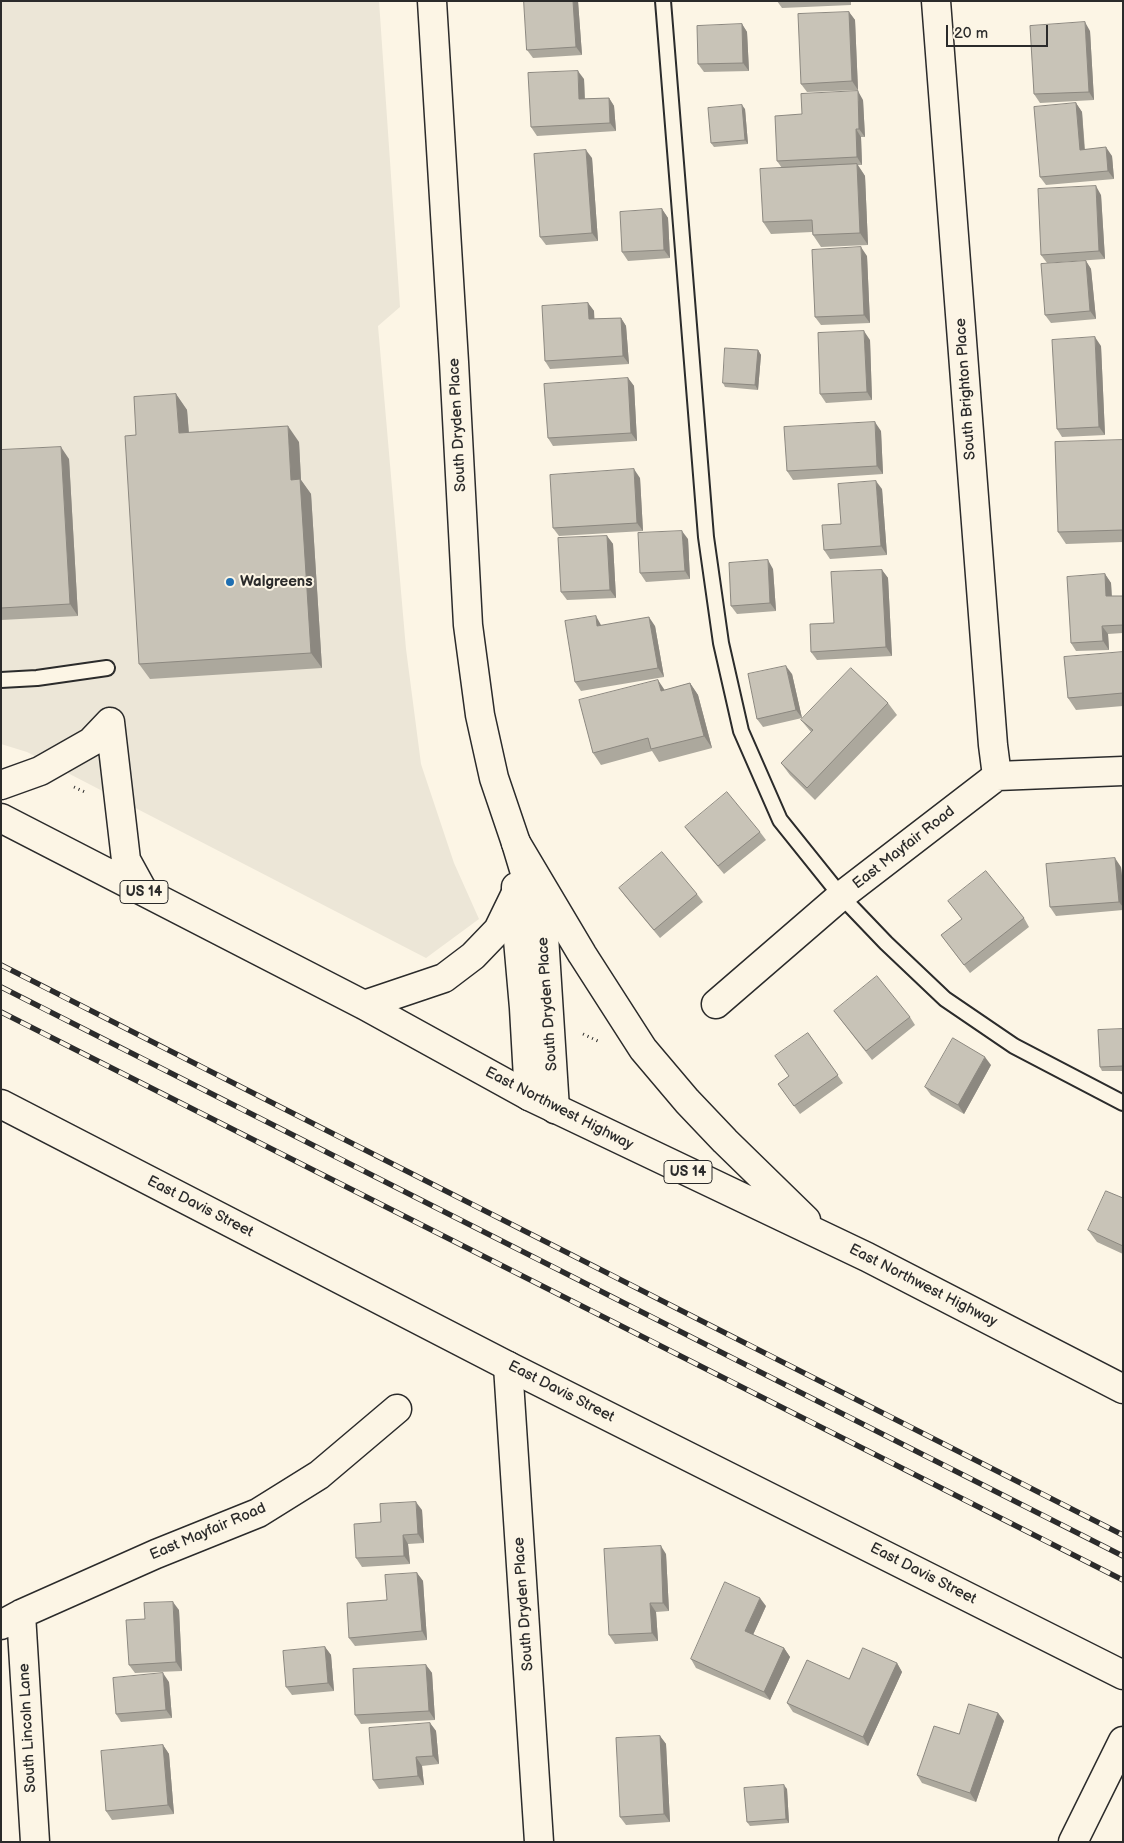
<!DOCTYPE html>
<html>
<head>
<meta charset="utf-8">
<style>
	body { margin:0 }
	#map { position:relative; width:1124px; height:1843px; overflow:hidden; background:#fcf5e5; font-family:"Balsamiq Sans",sans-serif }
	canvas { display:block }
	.frame { position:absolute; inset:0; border:2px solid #2b2b2b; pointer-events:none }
	.scale { position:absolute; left:946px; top:25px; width:102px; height:22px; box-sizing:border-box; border:2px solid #2b2b2b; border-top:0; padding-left:6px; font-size:15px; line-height:18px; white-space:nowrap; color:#2b2b2b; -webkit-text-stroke:4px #fcf5e5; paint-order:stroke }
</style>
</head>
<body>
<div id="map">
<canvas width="1124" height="1843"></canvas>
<div class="frame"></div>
<div class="scale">20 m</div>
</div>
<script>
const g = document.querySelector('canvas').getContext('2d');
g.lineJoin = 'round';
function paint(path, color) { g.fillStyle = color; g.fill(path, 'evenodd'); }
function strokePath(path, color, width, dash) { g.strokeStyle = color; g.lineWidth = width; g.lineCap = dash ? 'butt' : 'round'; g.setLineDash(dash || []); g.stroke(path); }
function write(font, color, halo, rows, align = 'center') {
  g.font = font + ' "Balsamiq Sans",sans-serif'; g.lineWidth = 4; g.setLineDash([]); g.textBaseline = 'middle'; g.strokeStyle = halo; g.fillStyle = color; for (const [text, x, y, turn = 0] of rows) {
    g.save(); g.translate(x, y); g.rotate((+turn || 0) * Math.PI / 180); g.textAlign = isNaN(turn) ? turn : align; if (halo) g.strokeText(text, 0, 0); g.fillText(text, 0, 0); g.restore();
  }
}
const built = new Path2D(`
	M1,1H379L400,307L378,326L406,649L421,764L454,863L479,919L426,958L27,752L1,744Z`);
const path = new Path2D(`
	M74,787L87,793
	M583,1034L600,1042`);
const service = new Path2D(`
	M663,1L706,537L721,643L741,731L780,820L841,896L886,943L945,999L1014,1046L1123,1103
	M1,680L37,678L107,668`);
const minor = new Path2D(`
	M936,1L993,745L997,776
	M716,1004L841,896L997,776L1123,771
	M508,1366L539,1842
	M21,1614L35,1842
	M1,1625L21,1614L156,1554L258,1513L319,1475L397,1409
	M1073,1842L1123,1741`);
const tertiary = new Path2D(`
	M432,1L454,362L468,625L480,715L494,778L516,843L544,936L555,1109
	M516,887V917L524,1008L529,1096
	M1,1104L508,1366L1123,1675`);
const primary = new Path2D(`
	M110,722L126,860L143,891
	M1,785L40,771L91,742L110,722
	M1,818L364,1005L529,1096L867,1257L1123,1389
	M516,843L582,954L643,1049L687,1101L725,1141L806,1220
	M364,1005L444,978L473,956L498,930L516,893`);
const rail = new Path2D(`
	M1,965L1123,1535
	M1,987L1123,1556
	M1,1012L1123,1580`);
const wall = new Path2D(`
	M524,1H578L582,55L533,58L527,50Z
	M777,1H851V5L782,8Z
	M849,12L855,20L858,90L807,92L801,84Z
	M742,24L747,32L749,71L704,72L698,64Z
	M1090,31L1094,100L1040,103L1034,94Z
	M584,79L585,99L609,98L614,106L616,131L537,136L531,127Z
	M863,100L865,137H861L862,165H858L865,176L868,245L821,247L813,235L812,232L771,234L763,222L782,168L777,161L802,114Z
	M1076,103L1082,112L1085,149L1112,156L1114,179L1046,185L1040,177Z
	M745,109L748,144L714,147L711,143Z
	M592,158L598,241L546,245L540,237Z
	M1101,195L1105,259L1047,263L1041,255Z
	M662,209L668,218L670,258L628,261L622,252Z
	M867,256L870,323L821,325L815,317Z
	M1086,261L1091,269L1096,319L1051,323L1045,315Z
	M588,303L594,311V319L621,318L626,326L629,364L550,369L545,361Z
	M870,340L872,400L826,403L820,394Z
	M1101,346L1105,435L1062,437L1057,429Z
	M758,350L761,355L758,390L725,387L723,383Z
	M628,378L634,386L637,441L553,446L548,438Z
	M176,394L187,410L189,433L299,442L301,480L311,494L322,668L150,679L139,664L136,435Z
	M881,431L883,474L793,480L787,471Z
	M1123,440V542L1066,544L1058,532Z
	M1,450L69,459L78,616L1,620Z
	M640,478L643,531L559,536L553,528Z
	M882,489L887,555L830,559L824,550L841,524Z
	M607,536L613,544L616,598L567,600L561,592Z
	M688,539L690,579L646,582L640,573Z
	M773,569L776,611L737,614L731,606Z
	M882,570L888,578L892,656L817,660L811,652L834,623Z
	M1105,574L1111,583L1112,596H1123V633L1108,634L1109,650L1076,651L1071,643Z
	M602,625L655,626L664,677L581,691L575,682Z
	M1123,652V706L1076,710L1068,698Z
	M792,674L802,718L763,727L757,719Z
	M690,683L698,695L712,748L659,762L652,751L601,765L593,753L665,690Z
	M888,703L897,715L815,800L790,775L781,763L811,732L801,720Z
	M685,827L760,832L766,840L724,874L691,835Z
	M1121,867L1123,885V910L1056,916L1050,907Z
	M619,888L697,894L703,902L660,938L625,896Z
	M948,901L1024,918L1029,927L970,973L941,935L962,919Z
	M834,1011L910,1017L915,1025L872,1060Z
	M1123,1029V1071H1102L1100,1067Z
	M808,1033L843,1083L800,1114L778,1084L789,1076Z
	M991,1065L964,1114L931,1095L925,1087Z
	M1123,1198V1254L1097,1242L1088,1230Z
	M422,1510L424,1543L408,1544L410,1564L362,1567L356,1558L381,1522Z
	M666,1554L669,1611L656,1612L658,1641L615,1644L609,1635Z
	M417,1573L423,1581L427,1640L355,1646L349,1638L387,1600Z
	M766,1606L753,1635L784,1648L790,1657L770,1700L696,1668L691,1659Z
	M179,1610L182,1671L135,1673L129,1665L145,1619Z
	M325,1647L331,1655L334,1691L292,1695L286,1687Z
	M897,1663L902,1672L868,1746L793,1712L787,1703L849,1679Z
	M426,1665L432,1673L435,1720L361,1724L355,1715Z
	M169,1682L172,1718L121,1722L116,1714Z
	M998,1713L1004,1721L976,1802L922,1783L917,1775L959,1734Z
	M430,1723L436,1731L439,1764L422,1766L424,1785L379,1789L373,1780Z
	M660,1736L666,1744L670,1822L626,1825L620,1817Z
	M163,1745L169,1754L174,1814L112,1820L106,1811Z
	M787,1789L789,1823L750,1826L747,1822Z`);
const shadedWall = new Path2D(`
	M573,1H578L582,55L576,47Z
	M849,12L855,20L858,90L852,81Z
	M1085,22L1090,31L1094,100L1089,92Z
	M742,24L747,32L749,71L743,63Z
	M578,71L584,79L585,108L579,99Z
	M858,91L863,100L865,137L859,129Z
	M609,98L614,106L616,131L610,123Z
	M1076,103L1082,112L1085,158L1080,150Z
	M742,105L745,109L748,144L745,140Z
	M856,129L861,137L862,165L857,157Z
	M1106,147L1112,156L1114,179L1108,171Z
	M586,150L592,158L598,241L592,233Z
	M857,164L865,176L868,245L860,233Z
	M1096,186L1101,195L1105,259L1099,251Z
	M662,209L668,218L670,258L664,250Z
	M861,247L867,256L870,323L864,315Z
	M1086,261L1091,269L1096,319L1090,311Z
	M588,303L594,311L595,328L589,319Z
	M621,318L626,326L629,364L623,356Z
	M864,331L870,340L872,400L867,392Z
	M1095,337L1101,346L1105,435L1099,427Z
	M758,350L761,355L758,390L755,385Z
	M628,378L634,386L637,441L631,433Z
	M176,394L187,410L190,449L179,433Z
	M875,422L881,431L883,474L877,466Z
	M288,426L299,442L301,480L311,494L322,668L311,653L291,480Z
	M61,447L69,459L78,616L70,604Z
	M634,469L640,478L643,531L637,523Z
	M876,481L882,489L887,555L881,546Z
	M682,531L688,539L690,579L685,571Z
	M607,536L613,544L616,598L610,590Z
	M768,560L773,569L776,611L770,603Z
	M882,570L888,578L892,656L886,647Z
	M1105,574L1111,583L1112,604L1106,596Z
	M596,616L601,625L603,634L597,626Z
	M649,617L655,626L664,677L658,668Z
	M1102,626L1108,634L1109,650L1103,641Z
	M786,666L792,674L802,718L796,710Z
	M658,680L666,692L661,691Z
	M690,683L698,695L712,748L704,736Z
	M1115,858L1121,867L1123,885V907L1119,902Z
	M985,1057L991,1065L964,1114L958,1105Z
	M416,1502L422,1510L424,1543L418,1534Z
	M403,1535L408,1544L410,1564L404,1556Z
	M661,1546L666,1554L669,1611L663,1603Z
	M417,1573L423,1581L427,1640L422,1631Z
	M760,1598L766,1606L751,1639L745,1631Z
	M173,1602L179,1610L182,1671L176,1662Z
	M650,1603L656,1612L658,1641L652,1633Z
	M325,1647L331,1655L334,1691L328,1683Z
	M784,1648L790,1657L770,1700L764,1692Z
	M897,1663L902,1672L868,1746L863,1737Z
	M426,1665L432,1673L435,1720L429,1711Z
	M163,1673L169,1682L172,1718L166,1710Z
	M998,1713L1004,1721L976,1802L970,1793Z
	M430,1723L436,1731L439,1764L433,1756Z
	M660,1736L666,1744L670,1822L664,1814Z
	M163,1745L169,1754L174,1814L168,1805Z
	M416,1757L422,1766L424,1785L418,1776Z
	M784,1785L787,1789L789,1823L786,1819Z`);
const building = new Path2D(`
	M524,1H573L576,47L527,50Z
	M849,12L852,81L801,84L798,14Z
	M1085,22L1089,92L1034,94L1030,26Z
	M742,24L743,63L698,64L697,26Z
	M578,71L579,99L609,98L610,123L531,127L528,73Z
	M858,91L859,129H856L857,157L777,161L775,116L802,114L801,94Z
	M1076,103L1080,150L1106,147L1108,171L1040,177L1034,107Z
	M742,105L745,140L711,143L708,108Z
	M586,150L592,233L540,237L534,154Z
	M857,164L860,233L813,235L812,220L763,222L760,169Z
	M1096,186L1099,251L1041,255L1038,189Z
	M662,209L664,250L622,252L620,212Z
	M861,247L864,315L815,317L812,250Z
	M1086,261L1090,311L1045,315L1041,264Z
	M588,303L589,319L621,318L623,356L545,361L542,306Z
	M864,331L867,392L820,394L818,333Z
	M1095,337L1099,427L1057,429L1052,340Z
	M725,348L758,350L755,385L723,383Z
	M628,378L631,433L548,438L544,384Z
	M176,394L179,433L288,426L291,480L300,479L311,653L139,664L125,436L136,435L134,397Z
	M875,422L877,466L787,471L784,427Z
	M1123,440V530L1058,532L1055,442Z
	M61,447L70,604L1,608V450Z
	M634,469L637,523L553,528L550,475Z
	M876,481L881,546L824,550L822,525L841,524L838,484Z
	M682,531L685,571L640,573L638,533Z
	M607,536L610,590L561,592L558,538Z
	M768,560L770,603L731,606L729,563Z
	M882,570L886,647L811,652L810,624L834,623L831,572Z
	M1105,574L1106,596H1123V625L1102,626L1103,641L1071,643L1067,577Z
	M596,616L597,626L649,617L658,668L575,682L565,621Z
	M1123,652V693L1068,698L1064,657Z
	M786,666L796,710L757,719L748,674Z
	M851,668L888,703L807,788L781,763L813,730L801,720Z
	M658,680L661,691L690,683L704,736L651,749L648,738L593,753L579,700Z
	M727,792L760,832L718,866L685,827Z
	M662,852L697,894L654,930L619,888Z
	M1115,858L1119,902L1050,907L1046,864Z
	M986,871L1024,918L964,965L941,935L962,919L948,901Z
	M877,976L910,1017L866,1051L834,1011Z
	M1123,1029V1066L1100,1067L1098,1030Z
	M808,1033L838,1075L794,1106L778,1084L789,1076L775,1056Z
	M953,1038L985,1057L958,1105L925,1087Z
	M1106,1191L1123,1198V1246L1088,1230Z
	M416,1502L418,1534L403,1535L404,1556L356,1558L354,1524L381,1522L380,1504Z
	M661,1546L663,1603H650L652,1633L609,1635L604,1549Z
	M417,1573L422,1631L349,1638L347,1603L387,1600L385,1575Z
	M725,1582L760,1598L745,1631L784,1648L764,1692L691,1659Z
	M173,1602L176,1662L129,1665L126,1620L145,1619L144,1603Z
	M325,1647L328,1683L286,1687L283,1651Z
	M863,1648L897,1663L863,1737L787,1703L807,1660L849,1679Z
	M426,1665L429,1711L355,1715L353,1669Z
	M163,1673L166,1710L116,1714L113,1678Z
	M969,1704L998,1713L970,1793L917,1775L934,1726L959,1734Z
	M430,1723L433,1756L416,1757L418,1776L373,1780L369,1728Z
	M660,1736L664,1814L620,1817L616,1738Z
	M163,1745L168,1805L106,1811L101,1751Z
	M784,1785L786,1819L747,1822L744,1788Z`);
const markers = [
	[230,582,5,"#1f6fb2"]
];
const shields = [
	[144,892,48],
	[688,1172,48]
];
const shieldNames = [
	["US 14",144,892],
	["US 14",688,1172]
];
const streetNames = [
	["South Brighton Place",966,389,-94],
	["South Dryden Place",458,425,-93],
	["East Mayfair Road",904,848,-38],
	["South Dryden Place",548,1004,-94],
	["East Northwest Highway",559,1109,27],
	["East Davis Street",200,1207,27],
	["East Northwest Highway",923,1286,27],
	["East Davis Street",561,1392,27],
	["East Mayfair Road",208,1532,-23],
	["East Davis Street",923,1574,27],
	["South Dryden Place",524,1604,-94],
	["South Lincoln Lane",28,1728,-93]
];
const poiNames = [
	["Walgreens",240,582]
];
paint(built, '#ece6d7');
strokePath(service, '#2b2b2b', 18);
strokePath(minor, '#2b2b2b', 31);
strokePath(tertiary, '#2b2b2b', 31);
strokePath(primary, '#2b2b2b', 31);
strokePath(path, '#2b2b2b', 3, [1, 4]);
strokePath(service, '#fcf5e5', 14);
strokePath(minor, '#fcf5e5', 28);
strokePath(tertiary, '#fcf5e5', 28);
strokePath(primary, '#fcf5e5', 28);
strokePath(rail, '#2b2b2b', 5.5);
strokePath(rail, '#fcf5e5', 4, [11]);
paint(wall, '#aca89d');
paint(shadedWall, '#8c8880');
paint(building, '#c8c3b7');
strokePath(building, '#8c8880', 1);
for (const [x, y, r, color] of markers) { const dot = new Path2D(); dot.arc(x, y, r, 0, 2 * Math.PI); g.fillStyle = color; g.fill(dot); strokePath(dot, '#fcf5e5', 2); }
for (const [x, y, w] of shields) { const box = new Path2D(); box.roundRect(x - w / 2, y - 11.5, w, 23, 4); g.fillStyle = '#fcf5e5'; g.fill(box); strokePath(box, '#2b2b2b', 1); }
write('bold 14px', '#2b2b2b', null, shieldNames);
write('15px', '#2b2b2b', '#fcf5e5', streetNames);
write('bold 15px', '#2b2b2b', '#fcf5e5', poiNames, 'left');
</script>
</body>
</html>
